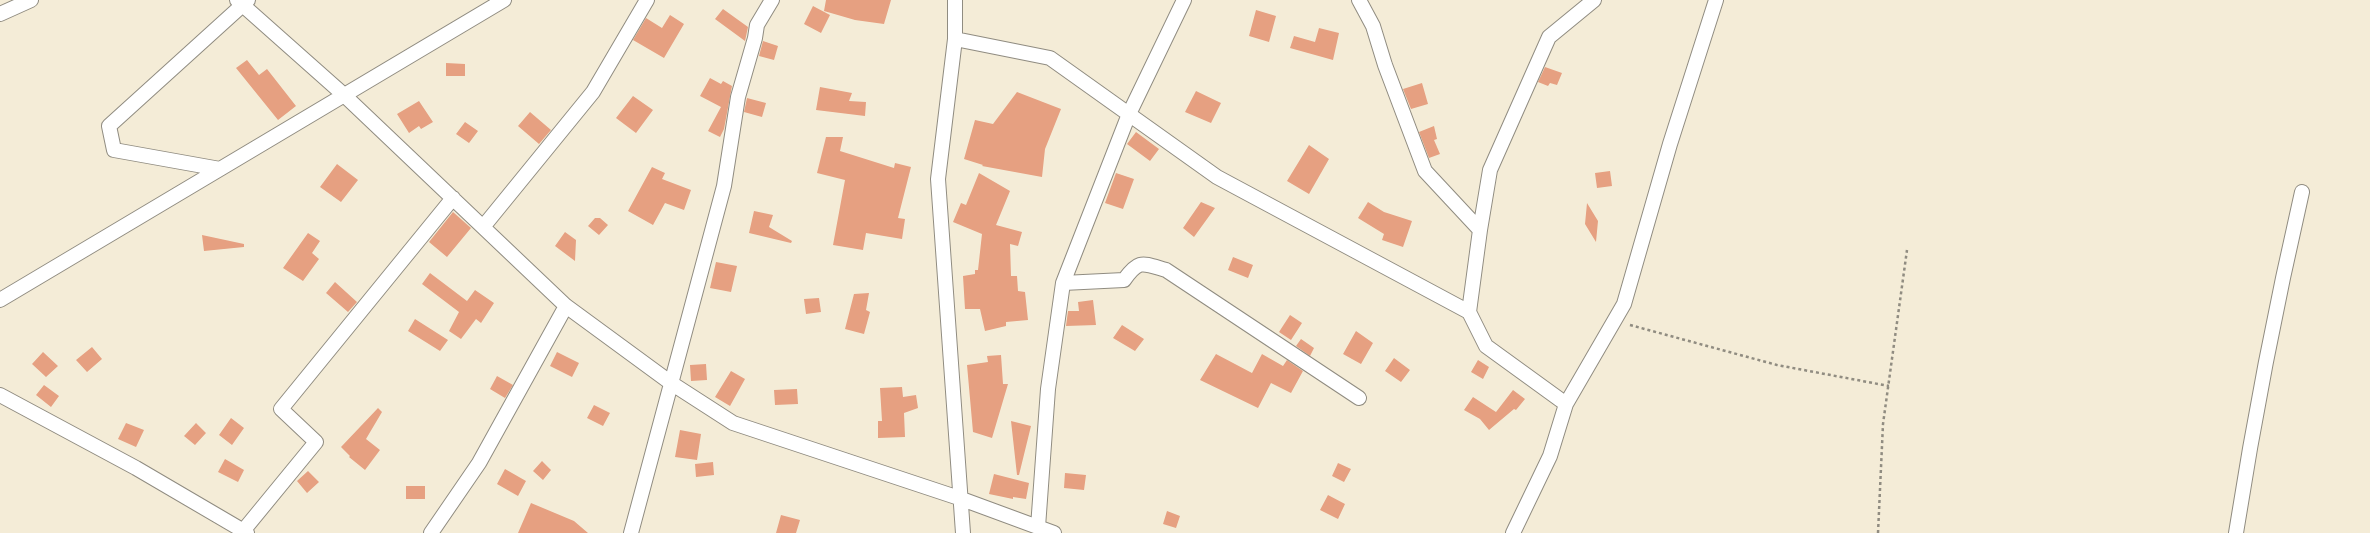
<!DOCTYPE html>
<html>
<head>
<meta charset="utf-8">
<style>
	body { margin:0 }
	canvas { display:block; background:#f4ecd7 }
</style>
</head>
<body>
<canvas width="2370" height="533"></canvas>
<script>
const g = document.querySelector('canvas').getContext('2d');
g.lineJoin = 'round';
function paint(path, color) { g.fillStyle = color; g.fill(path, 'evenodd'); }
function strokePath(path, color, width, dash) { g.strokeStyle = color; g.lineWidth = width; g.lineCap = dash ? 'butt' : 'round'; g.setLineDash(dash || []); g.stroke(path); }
const building = new Path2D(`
	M826,0H891L884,24L855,20L824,11Z
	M813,6L830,15L821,33L804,24Z
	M723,9L748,27L745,41L715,19Z
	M1256,10L1276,16L1269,42L1249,36Z
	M670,15L684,24L664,58L633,40L646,18L662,28Z
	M1319,28L1339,33L1333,60L1290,48L1294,36L1315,42Z
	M763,41L778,46L774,60L759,56Z
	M247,60L259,75L267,69L296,106L278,120L236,68Z
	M446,63L465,64V76H446Z
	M1545,67L1562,73L1557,85L1550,83L1548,86L1538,82Z
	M710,78L721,84L723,81L732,86L724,129L720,137L708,131L721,107L700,96Z
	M1422,83L1428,104L1411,109L1403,89Z
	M820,87L852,93L849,101L866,102L865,116L816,110Z
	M1196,91L1221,103L1211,123L1185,112Z
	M1017,92L1061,109L1045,149L1042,177L982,166L983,165L964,159L975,120L993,124Z
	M633,96L653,110L636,133L616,118Z
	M747,98L766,103L762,117L744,112Z
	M419,101L433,122L421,129L419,126L409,133L397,114Z
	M530,112L551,130L539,144L518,126Z
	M465,122L478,131L469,143L456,134Z
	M1434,126L1437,139L1434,140L1440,154L1429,158L1419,132Z
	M1136,132L1159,149L1150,161L1127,144Z
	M826,137H843L840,151L894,168L895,163L911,167L898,218L905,219L902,239L866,233L863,250L833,245L845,180L817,173Z
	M1309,145L1329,159L1309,194L1287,181Z
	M337,164L358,180L341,202L320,187Z
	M652,167L665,173L662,179L691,190L684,210L665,203L653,225L628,211Z
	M1610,171L1612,186L1597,188L1595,173Z
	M979,173L1010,191L996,225L1022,232L1018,246L1010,244L1011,276H1017L1018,291L1025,292L1028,320L1006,322V326L985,331L980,309H965L963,276L975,274V270H978L982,234L953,222L961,203L966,205Z
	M1116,173L1134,179L1123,209L1105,203Z
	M1201,202L1215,208L1194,237L1183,228Z
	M1368,202L1384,212L1412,221L1403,247L1382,240L1384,234L1358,218Z
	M1587,203L1598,221L1596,242L1585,224Z
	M754,211L773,215L769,227L792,241L791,243L749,233Z
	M453,212L471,228L447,257L429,242Z
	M595,218H600L608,225L599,235L588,226Z
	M565,232L576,240L575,261L555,246Z
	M308,233L320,241L312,253L319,259L303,281L283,268Z
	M202,235L244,244V247L204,251Z
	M1233,257L1253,265L1248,278L1228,270Z
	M716,262L737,266L731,292L710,288Z
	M430,273L467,301L475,290L494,303L481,323L476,319L461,339L449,331L459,312L422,284Z
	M335,282L357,302L348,312L326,293Z
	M869,293L866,310L870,312L864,334L845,329L854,294Z
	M819,298L821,312L806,314L804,299Z
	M1093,300L1096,325L1066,326L1068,311H1079L1078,302Z
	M1290,315L1302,323L1291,340L1279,332Z
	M415,319L448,340L440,351L408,331Z
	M1122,325L1144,339L1135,351L1113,338Z
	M1356,331L1373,343L1361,364L1343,354Z
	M1301,339L1314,348L1310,356L1296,346Z
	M92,347L102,359L87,372L76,360Z
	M43,352L58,366L46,377L32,364Z
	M557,352L579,363L572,377L550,366Z
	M1216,354L1252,373L1262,354L1283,366L1287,360L1303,371L1291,393L1271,383L1258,408L1200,380Z
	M1001,355L1003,384H1008L992,438L973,432L967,365L988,362L987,356Z
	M1394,358L1410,370L1401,382L1385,371Z
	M1478,360L1489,367L1483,379L1471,372Z
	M706,364L707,380L691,381L690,365Z
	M731,371L745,379L730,406L715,397Z
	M497,376L513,385L505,398L490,389Z
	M44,385L59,396L51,407L36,395Z
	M902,387L903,397L916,395L918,408L904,413L905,437L878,438V421H882L880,388Z
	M797,389L798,404L775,405L774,390Z
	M1513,390L1525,399L1516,410L1514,409L1489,430L1480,419L1464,410L1473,397L1496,412Z
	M594,405L610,413L603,426L587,418Z
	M378,408L382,412L366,439L380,450L365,470L349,457L350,456L341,447Z
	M231,418L244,428L232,445L219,435Z
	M1011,421L1031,426L1019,475H1017Z
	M126,423L144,430L136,447L118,439Z
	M196,423L206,433L195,445L184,436Z
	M680,430L701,434L697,460L675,457Z
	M225,459L244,470L238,482L218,472Z
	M542,461L551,470L543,480L533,471Z
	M713,462L714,475L696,477L695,464Z
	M1338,463L1351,469L1344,482L1332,476Z
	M505,469L526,481L518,496L497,484Z
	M308,471L319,482L307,493L297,481Z
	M1065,473L1086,475L1084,490L1064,488Z
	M994,474L1029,483L1026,499L1013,497V499L989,494Z
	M406,486H425V499H406Z
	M1328,495L1345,504L1338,519L1320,510Z
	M531,503L574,521L588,533H518Z
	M1167,511L1180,516L1176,528L1163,524Z
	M781,515L800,520L796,533H776Z`);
const path = new Path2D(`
	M1630,325L1777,365L1889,386
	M1878,533L1883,424L1907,250`);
const minor = new Path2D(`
	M237,0L344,95L566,306L671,383L733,423L959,498L1054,533
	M955,0V39L938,179L963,533
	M1359,0L1373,26L1385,65L1425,171L1480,230L1469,312L1486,346L1566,404
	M0,14L31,0
	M955,39L1050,58L1217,177L1469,312
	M220,169L114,150L109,126L248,0
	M483,227L593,92L647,0
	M1480,230L1490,170L1549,37L1594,0
	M1063,283L1124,280C1139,259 1142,263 1166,270L1359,398
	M0,300L504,0
	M0,395L136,468L247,533
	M1038,527L1048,389L1063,283L1129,114L1184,0
	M243,531L316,442L281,409L453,198
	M431,533L479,463L566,306
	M631,533L724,186L738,97L755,38L757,25L772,0
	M1513,533L1550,456L1566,404L1624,304L1670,144L1716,0
	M2236,533C2254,418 2276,305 2302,192`);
paint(building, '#e6a081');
strokePath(minor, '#908c81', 16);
strokePath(path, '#908c81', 2.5, [3, 3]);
strokePath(minor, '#fff', 14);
</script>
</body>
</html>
